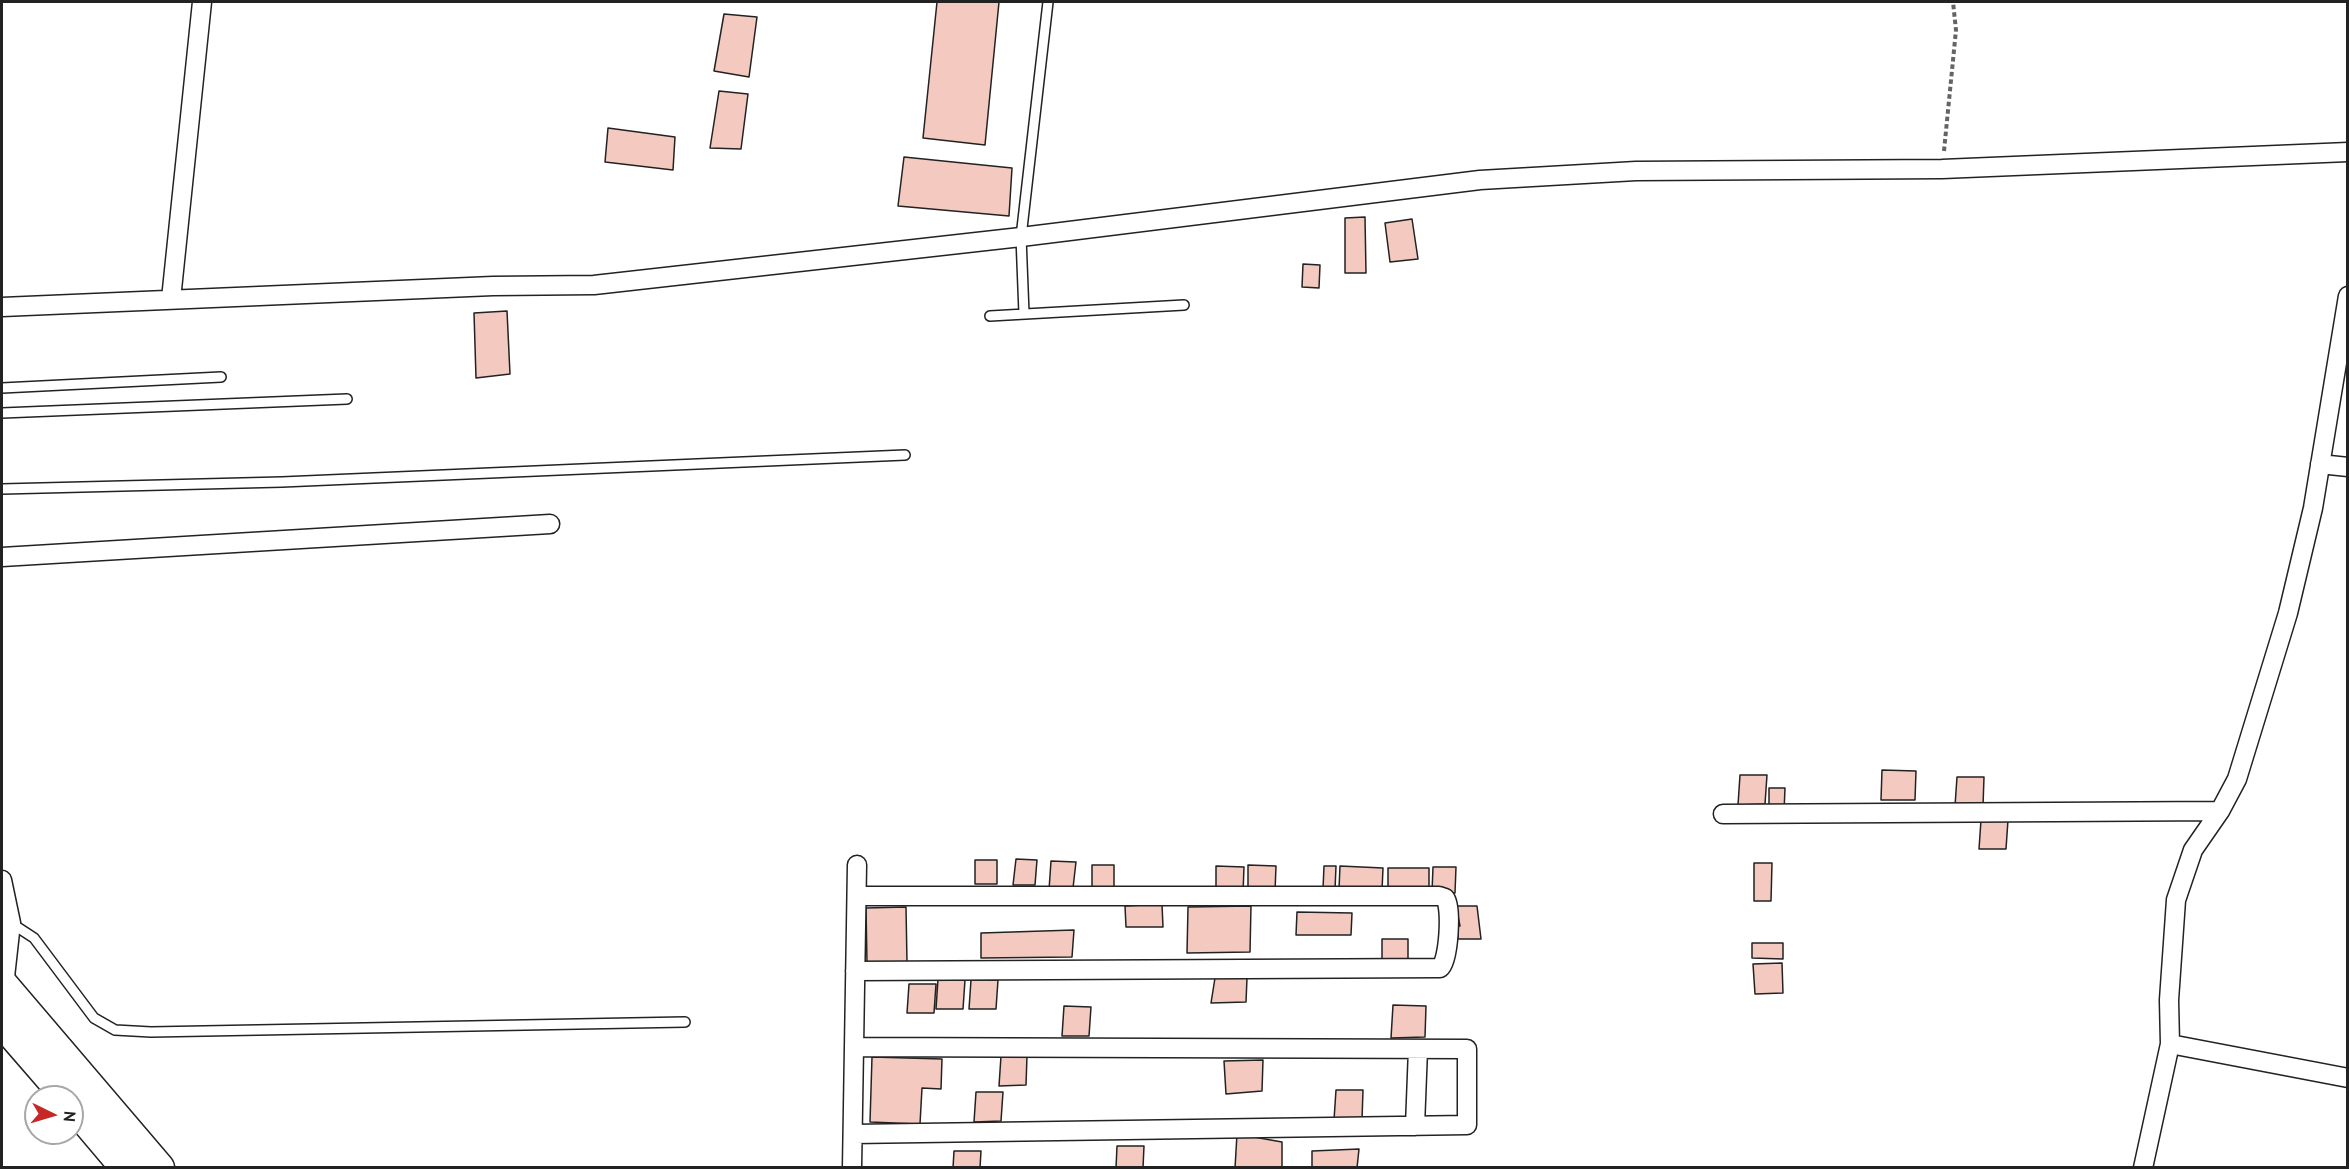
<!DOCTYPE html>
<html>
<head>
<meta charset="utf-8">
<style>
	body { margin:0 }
	#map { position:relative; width:2349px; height:1169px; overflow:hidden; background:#fff; font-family:"PT Sans",sans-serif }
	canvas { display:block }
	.frame { position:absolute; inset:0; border:3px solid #222; pointer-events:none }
	.north { position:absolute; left:24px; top:1085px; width:60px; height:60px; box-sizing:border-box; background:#fff; border:2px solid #a7a7a7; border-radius:50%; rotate:95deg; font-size:16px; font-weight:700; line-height:24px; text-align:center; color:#222 }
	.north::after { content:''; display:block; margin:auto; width:21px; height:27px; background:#c62828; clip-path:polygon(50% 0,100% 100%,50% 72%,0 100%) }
</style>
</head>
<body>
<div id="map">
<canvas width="2349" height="1169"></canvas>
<div class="frame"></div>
<div class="north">N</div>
</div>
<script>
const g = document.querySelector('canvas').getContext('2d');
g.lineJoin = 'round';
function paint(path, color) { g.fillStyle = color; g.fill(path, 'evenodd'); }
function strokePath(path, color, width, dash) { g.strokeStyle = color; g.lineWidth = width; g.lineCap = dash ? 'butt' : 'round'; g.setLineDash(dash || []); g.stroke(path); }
const building = new Path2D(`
	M937,2H999L985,145L923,138Z
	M724,14L757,17L749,77L714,71Z
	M719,91L748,94L741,149L710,148Z
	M608,128L675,137L673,170L605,162Z
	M904,157L1012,168L1009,216L898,206Z
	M1365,217L1366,273H1345V218Z
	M1412,219L1418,259L1390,262L1385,223Z
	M1303,264L1320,265L1319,288L1302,287Z
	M507,311L510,374L476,378L474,313Z
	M1882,770L1916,771L1915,800H1881Z
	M1740,775H1767L1765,804L1738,805Z
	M1957,777H1984L1983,806H1955Z
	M1769,788H1785L1784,812H1769Z
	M1981,820H2008L2006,849H1979Z
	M1016,859L1037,860L1035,885H1013Z
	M975,860H997V884H975Z
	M1051,861L1076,862L1073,888L1049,890Z
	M1754,863H1772L1771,901H1754Z
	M1092,865H1114V889H1092Z
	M1248,865L1276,866L1275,892L1248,891Z
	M1216,866L1244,867L1243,893L1216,891Z
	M1324,866H1336L1335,890L1323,889Z
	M1340,866L1383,868L1382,891L1339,889Z
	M1433,867H1456L1455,893L1432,892Z
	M1388,868H1429V890L1388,891Z
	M1162,904L1163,927H1126L1125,906Z
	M1251,906L1250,952L1187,953L1188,907Z
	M1456,906H1477L1481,939H1458L1457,926H1460Z
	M906,907L907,962L867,963L866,908Z
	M1297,912L1352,913L1351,935H1296Z
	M1074,930L1072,957L981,958V933Z
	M1382,939H1408V964H1382Z
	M1752,943H1783V959L1752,958Z
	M1782,963L1783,993L1755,994L1753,964Z
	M1215,978H1247L1246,1002L1211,1003Z
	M938,979L965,980L963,1009H936Z
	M971,980H998L996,1009H969Z
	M909,984H936L934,1013H907Z
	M1393,1005L1426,1006L1425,1037L1391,1038Z
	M1064,1006L1091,1007L1089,1036H1062Z
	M1001,1056H1027L1026,1085L999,1086Z
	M872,1057L942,1059L941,1089L922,1088L920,1124L870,1122Z
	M1263,1060L1262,1091L1226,1094L1224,1061Z
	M1336,1090H1363L1362,1120H1334Z
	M976,1092H1003L1001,1121L974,1122Z
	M1237,1134L1282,1142V1168H1235Z
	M1117,1146H1144L1143,1168H1116Z
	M1359,1149L1357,1168H1312V1151Z
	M954,1151H981L980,1168H953Z`);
const path = new Path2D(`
	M1944,151L1956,30L1953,2`);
const service = new Path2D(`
	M1024,314L1021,237L1048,2
	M990,316L1184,305
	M2,388L221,377
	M2,413L347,399
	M2,489L282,482L905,455
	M11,923L34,938L94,1018L115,1030L151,1032L685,1022`);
const minor = new Path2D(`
	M171,299L202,2
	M2,307L493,286L594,285L1021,237L1480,180L1636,171L1942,169L2348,152
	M2320,464L2348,467
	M2,557L550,524
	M1723,814L2220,811
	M2,880L11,923L4,986
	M855,971L1440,968C1449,961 1452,906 1445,898L1439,896H857
	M2170,1044L2348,1078
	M1415,1126L1418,1049
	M853,1134L1467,1125V1049L854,1047
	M852,1168L857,865
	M2143,1168L2170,1044L2169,1000L2176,900L2193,850L2220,811L2237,779L2288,613L2313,508L2348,296`);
const trunk = new Path2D(`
	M2,984L159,1168
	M2,1022L67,1097
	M72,1104L126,1168`);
paint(building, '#f3c9c0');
strokePath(building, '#222', 1.5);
strokePath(service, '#222', 12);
strokePath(minor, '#222', 21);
strokePath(trunk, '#222', 33);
strokePath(path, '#646464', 4, [4.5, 3]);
strokePath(service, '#fff', 9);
strokePath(minor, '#fff', 18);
strokePath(trunk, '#fff', 30);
</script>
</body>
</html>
